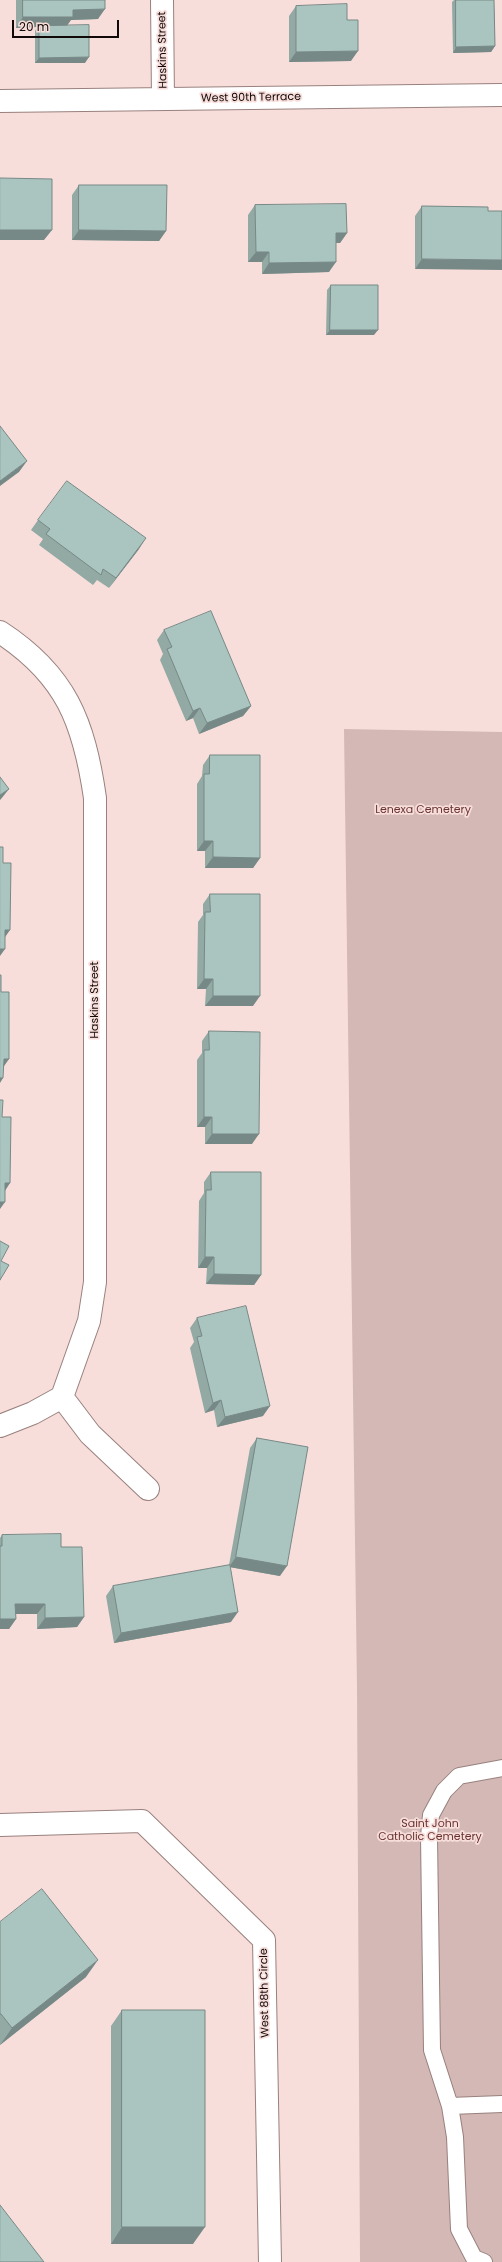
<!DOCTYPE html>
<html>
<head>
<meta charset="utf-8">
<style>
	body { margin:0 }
	#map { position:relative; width:502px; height:2262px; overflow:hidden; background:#f8dedb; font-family:Poppins,sans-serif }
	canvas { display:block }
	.scale { position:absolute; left:12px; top:20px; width:107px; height:18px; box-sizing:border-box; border:2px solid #110908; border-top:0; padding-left:5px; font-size:12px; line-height:14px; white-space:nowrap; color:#110908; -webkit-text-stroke:3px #f8dedb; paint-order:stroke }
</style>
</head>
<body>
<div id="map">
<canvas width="502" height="2262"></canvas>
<div class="scale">20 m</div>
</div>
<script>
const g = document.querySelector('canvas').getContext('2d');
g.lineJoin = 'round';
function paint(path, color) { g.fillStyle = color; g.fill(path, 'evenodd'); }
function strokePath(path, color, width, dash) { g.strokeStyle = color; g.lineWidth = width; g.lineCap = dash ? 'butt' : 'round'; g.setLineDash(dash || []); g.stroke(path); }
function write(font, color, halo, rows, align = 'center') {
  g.font = font + ' Poppins,sans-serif'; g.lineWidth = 3.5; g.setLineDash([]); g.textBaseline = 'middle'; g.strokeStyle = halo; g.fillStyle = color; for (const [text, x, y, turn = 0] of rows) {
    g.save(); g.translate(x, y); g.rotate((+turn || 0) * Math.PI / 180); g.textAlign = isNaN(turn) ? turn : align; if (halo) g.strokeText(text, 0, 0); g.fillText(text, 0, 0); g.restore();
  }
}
const green = new Path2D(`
	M344,729L502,732V2262H360L357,1688Z`);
const service = new Path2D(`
	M502,1768L459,1776L444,1791L431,1815L429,1837L432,2050L450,2106L502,2104
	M450,2106L455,2137L459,2229L474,2258L484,2262`);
const minor = new Path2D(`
	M162,0L163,99
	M0,101L502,95
	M0,632C66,675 84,722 95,798V1282L89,1321L62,1397
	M62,1397L90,1434L148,1489
	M0,1426L33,1413L62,1397
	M0,1825L142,1821L264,1940L270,2262`);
const wall = new Path2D(`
	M16,0H105L98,19L71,20L67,25L85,63H35V31L37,27L16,28Z
	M454,0H494L495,46L491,52L453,53L452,2Z
	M296,6L347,20L351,61L289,62V16Z
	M79,185L166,231L159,241L72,240V195Z
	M255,205L347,233L340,243H336L329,272L262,274V262H248V215Z
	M422,206L488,207L415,269V216Z
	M331,285L374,335H326L327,290Z
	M38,520L139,549L109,588L97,580L93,585L39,545L43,539L31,530Z
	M164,630L251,706L243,716L199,734L193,718L186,721L160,660L163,654L157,640Z
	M210,755L260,858L253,868H205V851H197V784L202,776L203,765Z
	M210,894L253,1006H205L206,989H197L198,922L203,915V904Z
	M209,1031L252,1144H205V1127H197V1060L202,1053V1041Z
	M211,1172L261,1275L254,1285L206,1284L207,1268H198L199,1201L204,1193V1182Z
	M197,1318L263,1416L217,1427L214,1410L205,1413L190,1348L194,1342L190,1328Z
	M257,1438L280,1576L230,1567L231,1622L114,1643L106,1596L113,1586L229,1565L250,1448Z
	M2,1535L61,1547L84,1617L77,1627L37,1629V1614H16V1619L9,1629H0V1538Z
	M0,1922L86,1977L0,2045Z
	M122,2010L193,2244H111V2026Z`);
const shadedWall = new Path2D(`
	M105,9L98,19L71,20L66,27L39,26L37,27L16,28L23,17L73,10Z
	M495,46L491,52L453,53L456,47Z
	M358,51L351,61L289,62L296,52Z
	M89,57L85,63H35L39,58Z
	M0,230H52L44,240H0Z
	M79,230L166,231L159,241L72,240Z
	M336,233H347L340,243H329Z
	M256,252H269L262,262H248Z
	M422,259L502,260V270L415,269Z
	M336,262L329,272L262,274L269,263Z
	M330,330H378L374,335H326Z
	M27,461L19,472L0,486V481Z
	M146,538L139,549L109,588L116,578Z
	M251,706L243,716L199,734L207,723Z
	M200,708L193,718L186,721L193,711Z
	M9,789L1,799L0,800V795Z
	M204,841H213L205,851H197Z
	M213,857L260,858L253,868H205Z
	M5,930H10L3,940Z
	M0,949H5L0,956Z
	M204,979H213L206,989H197Z
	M213,996H260L253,1006H205Z
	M4,1059H9L2,1069Z
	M0,1078H3L0,1083Z
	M204,1117H212L205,1127H197Z
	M212,1134H259L252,1144H205Z
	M5,1183H10L3,1194Z
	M0,1202H5L0,1209Z
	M205,1257H214L207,1268H198Z
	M214,1274L261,1275L254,1285L206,1284Z
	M221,1400L214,1410L205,1413L213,1403Z
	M270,1406L263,1416L217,1427L225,1417Z
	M236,1557L287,1566L280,1576L229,1567Z
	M15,1604H45L37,1614H8Z
	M238,1612L231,1622L114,1643L121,1633Z
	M84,1617L77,1627L37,1629L45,1618Z
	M0,1619H16L9,1629H0Z
	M98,1960L86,1977L0,2045L12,2028Z
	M122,2227H205L193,2244H111Z`);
const building = new Path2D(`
	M23,0H105V9L73,10V17H23Z
	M456,0H494L495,46L456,47Z
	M347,4V20H358V51L296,52V6Z
	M89,25V57L39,58V26Z
	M0,178L52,179V230H0Z
	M79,185H167L166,231L79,230Z
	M346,204L347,233H336V262L269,263V252H256L255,205Z
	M422,206L488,207V211H502V260L422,259Z
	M331,285H378V330H330Z
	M0,426L27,461L0,481Z
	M67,481L146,538L116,578L103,569L101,575L46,534L50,529L38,520Z
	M211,611L251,706L207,723L200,708L193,711L167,649L172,647L164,630Z
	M210,755H260V858L213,857V841H204V774H209Z
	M0,777L9,789L0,795Z
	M0,847H3V863H11L10,930H5V949H0Z
	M210,894H260V996H213V979H204L205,912H210Z
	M0,975H1V992H9V1059H4L3,1078H0Z
	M209,1031L260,1032L259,1134H212V1117H204V1050H209Z
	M0,1100H3L2,1117H11L10,1183H5V1202H0Z
	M211,1172H261V1275L214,1274V1257H205L206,1190H211Z
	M0,1241L9,1246L1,1261L9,1265L0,1280Z
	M246,1306L270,1406L225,1417L221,1400L213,1403L197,1337L202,1336L197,1318Z
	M257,1438L308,1447L287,1566L236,1557Z
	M61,1534V1547H82L84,1617L45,1618V1604H15L16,1619H0V1546H2V1535Z
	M230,1565L238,1612L121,1633L113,1586Z
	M42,1889L98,1960L12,2028L1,2014H0V1922Z
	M122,2010H205V2227H122Z
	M0,2205L44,2262H0Z`);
const streetNames = [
	["Haskins Street",163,50,-91],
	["West 90th Terrace",251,98,-1],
	["Haskins Street",95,1000,-90],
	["West 88th Circle",265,1993,-91]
];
const parkNames = [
	["Lenexa Cemetery",423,810],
	["Saint John",430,1824],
	["Catholic Cemetery",430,1837]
];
paint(green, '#d3b8b5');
strokePath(service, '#98817e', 18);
strokePath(minor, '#98817e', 24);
strokePath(service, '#fff', 16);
strokePath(minor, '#fff', 22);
paint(wall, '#92a9a4');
paint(shadedWall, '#778986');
paint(building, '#aac4bf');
strokePath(building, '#778986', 1);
write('11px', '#110908', '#f8dedb', streetNames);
write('11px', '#693431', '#f8dedb', parkNames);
</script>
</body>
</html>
